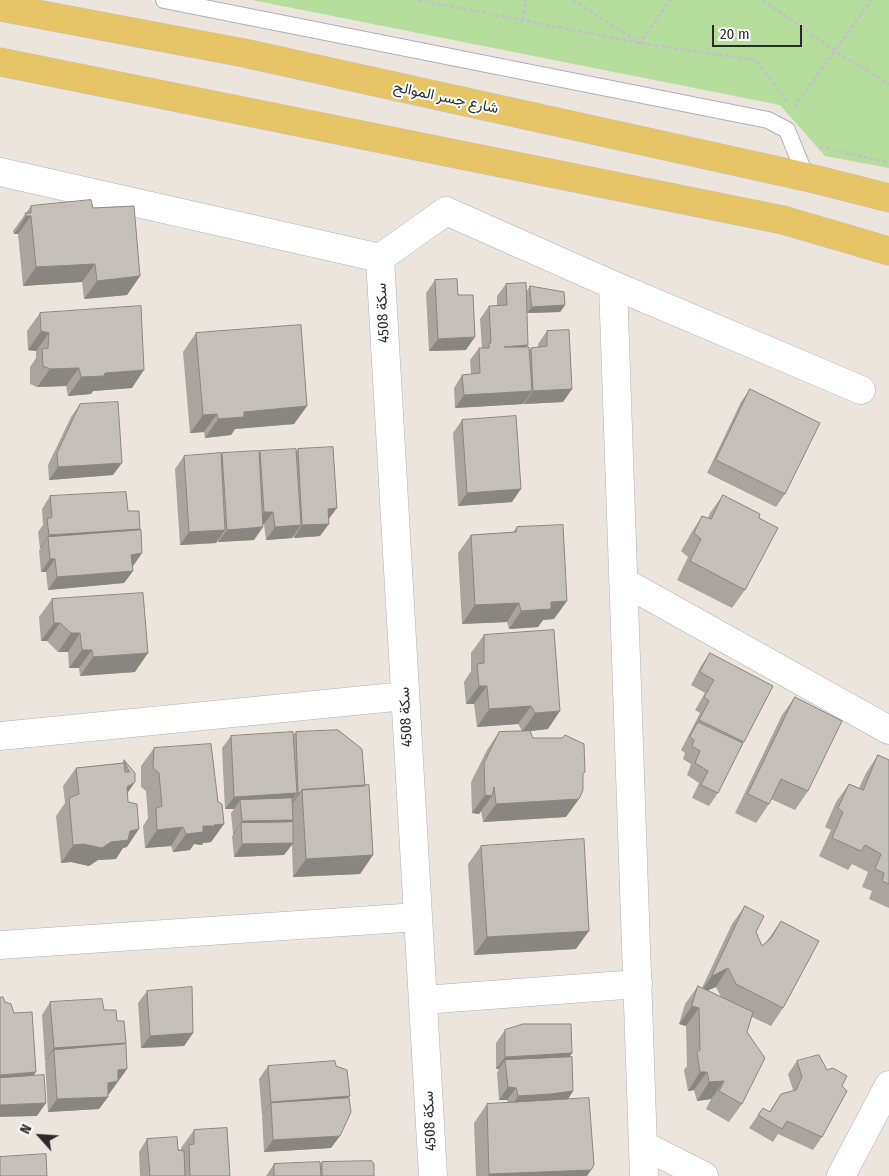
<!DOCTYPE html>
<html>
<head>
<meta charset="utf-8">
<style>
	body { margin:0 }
	#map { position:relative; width:889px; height:1176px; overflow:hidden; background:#ebe5dd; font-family:"Fira Sans Condensed",sans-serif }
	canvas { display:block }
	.north { position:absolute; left:15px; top:1111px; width:50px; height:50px; -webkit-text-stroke:4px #fff; paint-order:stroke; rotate:296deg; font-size:14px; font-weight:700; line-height:20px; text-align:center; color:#2a2a2a }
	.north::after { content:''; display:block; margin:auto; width:18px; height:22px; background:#2a2a2a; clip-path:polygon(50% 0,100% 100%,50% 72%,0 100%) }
	.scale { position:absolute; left:712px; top:25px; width:90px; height:22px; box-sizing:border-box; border:2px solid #2a2a2a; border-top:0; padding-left:6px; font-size:15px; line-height:18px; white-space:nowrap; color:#2a2a2a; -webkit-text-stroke:4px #fff; paint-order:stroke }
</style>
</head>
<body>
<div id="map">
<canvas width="889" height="1176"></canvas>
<div class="north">N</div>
<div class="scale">20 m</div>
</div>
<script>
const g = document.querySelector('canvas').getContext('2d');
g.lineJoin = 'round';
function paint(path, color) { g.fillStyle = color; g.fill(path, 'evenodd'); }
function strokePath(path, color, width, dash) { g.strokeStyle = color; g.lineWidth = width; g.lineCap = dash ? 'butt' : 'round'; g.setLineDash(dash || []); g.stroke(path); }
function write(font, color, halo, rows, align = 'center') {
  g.font = font + ' "Fira Sans Condensed",Vazirmatn,sans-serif'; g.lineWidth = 4; g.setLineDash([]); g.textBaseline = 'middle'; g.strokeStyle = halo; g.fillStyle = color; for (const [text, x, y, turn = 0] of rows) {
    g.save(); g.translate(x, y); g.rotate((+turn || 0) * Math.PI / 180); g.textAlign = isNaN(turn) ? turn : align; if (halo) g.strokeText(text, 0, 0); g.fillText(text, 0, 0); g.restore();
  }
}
const green = new Path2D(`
	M252,0H889V168L825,156L780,105Z`);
const path = new Path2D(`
	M418,0L640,43L755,60L788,102
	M573,0L640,43L670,0
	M763,0L835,51L889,84
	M523,20L526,0
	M794,107L835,51L871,0
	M820,146L821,147L889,163`);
const service = new Path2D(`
	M164,0L768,120L787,130L806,177`);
const minor = new Path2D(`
	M0,172L380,258L446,211L613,285L861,390
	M380,258L433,1176
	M613,285L644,1176
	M624,582L889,730
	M0,736L405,696
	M0,945L418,917
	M423,1000L638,984
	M643,1145L704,1176
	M841,1176L889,1085`);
const primary = new Path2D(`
	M0,7L244,53L806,177L889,198
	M0,62L783,220L889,251`);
const wall = new Path2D(`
	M31,206L93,208L140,276L127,295L84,299L82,282L23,286L18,234H14L13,231Z
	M435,280L458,295L466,350L429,351L426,293Z
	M506,284L526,292L530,286L565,305L560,312L527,313V300V347L529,351L531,348L538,347V344L547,331L572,389L563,402L524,404V402L523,404L455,408L454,388L462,375L471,374L470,360L479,348H482L480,319L489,306H497V296Z
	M40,313L132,388L93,391L91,394L68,396L66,386L37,387L30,384V367L36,358V351L28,350L27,331Z
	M196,333L307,406L294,424L235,429L231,435L205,438L204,432L190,433L183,352Z
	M750,389L785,494L776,507L707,473L741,402Z
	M80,404L113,475L49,480L48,465L71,417Z
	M462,420L512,502L458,506L453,433Z
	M298,449L329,520L320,536L294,538L293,536L292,538L266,540L264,524H263V527L254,540L218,542V540L216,543L180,545L175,469L184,456L221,455L222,453L259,454L260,451H296Z
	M723,495L759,518L745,590L732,608L677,580L688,557L681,551L690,535L702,516L708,518L710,513Z
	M50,496L128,511L140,529L139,530L142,553L133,566H132L133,571L124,583L48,590L46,572H41L39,550L41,548H40L38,532L43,525L42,509Z
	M517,527L554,619L543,620L538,627L509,629L507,622L462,624L458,553L471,535L513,532Z
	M52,599L135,672L80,676L79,668H69L68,652H58L47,641H41L39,617Z
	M484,635L548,729L530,731L533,738L583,775L566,817L483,822L481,811L479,814L472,813L471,782L487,750L499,732L522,731L518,724L477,727L474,704H466L464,682L471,671V653Z
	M710,653L773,686L743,743L718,793L709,806L692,798L699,783L687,775L691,764L683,759L685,753L681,750L700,713L695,710L705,693L691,685L701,666Z
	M795,697L808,791L795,810L771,799L769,804L756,823L735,813L782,715Z
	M296,732L365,786L373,855L360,874L293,877L292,845L284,855L234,857L232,836L234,834H233L231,813L234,809H225L222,748L231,736L293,735Z
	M154,748L218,802L224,824L211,842L203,843L202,845L194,844L190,850L173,852L171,846L145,848L143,826L148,818L146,791L141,787V766Z
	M878,755L889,760V908L869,899L872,891L862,887L868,872L852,864L848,870L819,856L831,830L825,827L836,802L849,784L859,788L866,773Z
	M124,760L135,773L127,794V847L123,848L116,859L98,860L89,866L71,862L61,863L56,816L65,803L63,786L76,768L122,763Z
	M481,846L576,949L474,955L468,864Z
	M745,906L756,932L762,946L767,941L781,921L783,1008L771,1026L752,1017L747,1032L742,1104L729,1122L706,1109L711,1099L697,1101L694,1090L688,1091L684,1070L687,1066L686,1026L679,1024L685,1004L698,986L702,988L732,924ZM716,987L721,997L708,990Z
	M147,991L193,1033L184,1046L141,1048L138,1003Z
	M50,1002L117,1021L125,1045L127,1069L109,1094H108V1097L99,1109L48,1112L45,1063L46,1060L45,1061L42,1015Z
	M505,1030L572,1053L569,1057L573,1091L568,1099L591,1170L587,1176H476L474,1123L487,1104L508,1103L507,1100H499L497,1073L499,1069H496V1043Z
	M797,1061L827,1070L842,1086L822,1137L813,1150L778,1134L773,1142L749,1128L763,1108L769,1112L781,1094L793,1091V1090L788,1074Z
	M268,1066H336L348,1098L331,1148L264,1152L262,1116L263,1115H262L259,1079Z
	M194,1130L230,1176H140L139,1152L147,1139L181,1150V1148Z
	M322,1162L374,1176H266L274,1164L320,1165Z`);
const shadedWall = new Path2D(`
	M26,216H31L18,234H14Z
	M95,264L82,282L23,286L36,267Z
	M140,276L127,295L84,299L97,281Z
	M565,305L560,312L527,313L532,307Z
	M41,331L49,333L36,351L28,350Z
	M475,337L466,350L429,351L438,339Z
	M528,345L520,358L504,347Z
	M79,368L66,386L37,387L50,369Z
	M144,370L132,388L93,391L91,394L68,396L81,377L105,373Z
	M572,389L563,402L524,404L533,391Z
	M532,391L523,404L455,408L464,395Z
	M307,406L294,424L235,429L231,435L205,438L218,419L244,412Z
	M217,414L204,432L190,433L203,415Z
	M122,463L113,475L49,480L58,467Z
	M521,489L512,502L458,506L467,493Z
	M337,508L328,520V509Z
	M264,512H273L264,524H255Z
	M329,524L320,536L294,538L302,525Z
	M301,525L292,538L266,540L275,527Z
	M263,527L254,540L218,542L227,530Z
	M140,529L131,542L48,537L41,548H40L49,535Z
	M225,530L216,543L180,545L189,532Z
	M142,553L133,566L123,567L131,555Z
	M50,559H55L46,572H41Z
	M133,571L124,583L48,590L57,577Z
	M567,601L554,619L543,620L538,627L509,629L521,611L551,602Z
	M519,603L507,622L462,624L475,605Z
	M54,623H60L47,641H41Z
	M71,633H80L68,652H58Z
	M82,650H92L79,668H69Z
	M148,653L135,672L80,676L93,657Z
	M479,686H487L474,704H466Z
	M531,706L518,724L477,727L489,709Z
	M560,711L548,729L522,732L535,713Z
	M135,782L122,801L127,787Z
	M297,793L288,806L240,800L234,809H225L234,797Z
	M298,793H300L291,806H290Z
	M485,795L492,796L479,814L472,813Z
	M579,799L566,817L483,822L496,804Z
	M293,820L284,832L241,823L234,834H233L242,821Z
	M224,824L211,842L203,843L202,845L194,844L190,850L173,852L186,834L203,826Z
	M183,827L171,846L145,848L157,830Z
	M139,829L127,847L123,848L116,859L98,860L89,866L71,862L61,863L73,845L111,842L130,831Z
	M293,843L284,855L234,857L242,844Z
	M373,855L360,874L293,877L306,859Z
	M589,931L576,949L474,955L487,937Z
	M728,968L716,987L699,994L712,976Z
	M692,1006L699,1008L686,1026L679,1024Z
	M193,1033L184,1046L141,1048L150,1036Z
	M126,1043L117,1056L54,1050L46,1060L45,1061L54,1048Z
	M572,1053L563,1066L505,1060L499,1069H496L505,1057Z
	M127,1069L109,1094L99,1095L118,1070Z
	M36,1072L27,1085L0,1087V1075Z
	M700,1072H707L694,1090L688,1091Z
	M724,1081L711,1099L697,1101L709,1082Z
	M508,1087L516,1088L507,1100H499Z
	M573,1091L565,1104L509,1109L518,1096Z
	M350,1096L341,1109L271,1103L262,1115L271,1102Z
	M108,1097L99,1109L48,1112L57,1099Z
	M46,1103L37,1116L0,1117V1105Z
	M340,1136L331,1148L264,1152L273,1140Z
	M591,1170L587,1176H488L489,1174Z`);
const building = new Path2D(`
	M91,200L93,208L134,206L140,276L97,281L95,264L36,267L31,216H26L25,213H31V206Z
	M457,279L458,295H473L475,337L438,339L435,280Z
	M526,283L528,345L504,347H529L532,391L464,395L462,375L480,373L479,348H489V343H491L489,306L507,305L506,284Z
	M530,286L564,292L565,305L532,307Z
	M141,306L144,370L105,373L104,376L81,377L79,368L50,369L43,366L42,349L48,348L49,333L41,331L40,313Z
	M301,325L307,406L244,412V417L218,419L217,414L203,415L196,333Z
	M569,330L572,389L533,391L531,348L547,346V331Z
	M750,389L820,423L785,494L716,460Z
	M118,402L122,463L58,467L57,453L80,404Z
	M516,416L521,489L467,493L462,420Z
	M333,447L337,508L328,509L329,524L302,525L298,449Z
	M296,449L301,525L275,527L273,512H264L260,451Z
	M259,451L263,527L227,530L222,453Z
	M221,453L225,530L189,532L184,456Z
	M126,492L128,511H139L140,529L49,535L47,519L52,517L50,496Z
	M723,495L760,514L759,518L778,528L745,590L690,561L701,539L694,533L702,516L711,519Z
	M563,525L567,601L551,602V609L521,611L519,603L475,605L471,535L516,532L517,527Z
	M141,530L142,553L131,555L133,571L57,577L55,559H50L48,537Z
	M143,593L148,653L93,657L92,650H82L80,633H71L60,623H54L52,599Z
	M554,630L560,711L535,713L531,706L489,709L487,686H479L477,664L484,663V635Z
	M710,653L773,686L744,742L699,720L709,701L704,697L714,680L700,672Z
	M795,697L842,721L808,791L781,779L769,804L748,794Z
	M698,722L743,743L718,793L701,785L708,771L695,763L700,751L692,746L694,740L690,737Z
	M338,730L362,749L365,786L302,790L300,793H298L296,732Z
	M530,731L533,738H562L565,735L584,744L585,772L583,774V790L579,799L496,804L494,787L492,796L485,795L484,763L499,732Z
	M293,732L297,793L234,797L231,736Z
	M211,744L218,802L222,804L224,824L214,825L215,826H203V832L186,834L183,827L157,830L156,808L162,806L159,773L153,768L154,748Z
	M878,755L889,760V884L882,881L884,873L875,869L881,854L865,845L861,851L832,838L843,812L838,808L849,784L863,790Z
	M124,760L135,773V782L127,787L128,802L137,804L139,829L130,831L128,840L111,842L102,848L83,844L73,845L69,798L79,794L76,768L124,763L125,772H129Z
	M369,785L373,855L306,859L302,790Z
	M292,798L293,820L242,821L240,800Z
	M293,822V843L242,844L241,823Z
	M584,839L589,931L487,937L481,846Z
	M745,906L764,916L756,932L762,946L771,938L781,921L819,941L783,1008L736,984L728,968L712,976Z
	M698,986L753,1012L747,1032L765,1058L742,1104L719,1091L724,1081L709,1082L707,1072H700L697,1052L700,1050L699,1008L692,1006Z
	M192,987L193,1033L150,1036L147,991Z
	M3,997L5,1002L11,1004L14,1013L32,1012L36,1072L0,1075V998Z
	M102,999L104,1010H116L117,1021H124L126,1043L54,1048L50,1002Z
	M523,1024H571L572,1053L505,1057V1030Z
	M126,1044L127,1069L118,1070V1081L108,1083V1097L57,1099L54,1050Z
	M819,1055L827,1070L833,1068L847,1076L842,1086L847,1091L822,1137L787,1121L782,1129L758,1115L763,1108L770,1112L781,1094L796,1090L802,1077L797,1061Z
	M572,1057L573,1091L551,1094L518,1096L516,1088L508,1087L505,1060Z
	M335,1061L336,1066L347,1070L350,1096L271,1102L268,1066Z
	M44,1075L46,1103L0,1105V1078Z
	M349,1098L351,1112L340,1136L273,1140L271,1103Z
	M589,1098L594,1165L591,1170L489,1174L487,1104Z
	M227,1128L230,1176H190L189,1145L194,1144V1130Z
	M177,1137L178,1150L184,1151L185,1176H150L147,1139Z
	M46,1154L47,1176H0V1157Z
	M372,1161L374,1164V1176H322V1162Z
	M320,1162L321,1176H274V1164Z`);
const streetNames = [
	["شارع جسر الموالح",446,98,12],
	["سكة 4508",383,313,-93],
	["سكة 4508",406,717,-93],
	["سكة 4508",430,1121,-93]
];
paint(green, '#b5de9d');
strokePath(service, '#adb0ba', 18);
strokePath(minor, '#adb0ba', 29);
strokePath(primary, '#c3c3c3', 29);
strokePath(path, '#c3c3c3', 3, [4, 2.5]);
strokePath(service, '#fff', 16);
strokePath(minor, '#fff', 28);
strokePath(primary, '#e7c566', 28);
paint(wall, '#a9a49e');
paint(shadedWall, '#898681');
paint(building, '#c4bfb8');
strokePath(building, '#898681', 1);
write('15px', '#2a2a2a', '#fff', streetNames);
</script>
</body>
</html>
